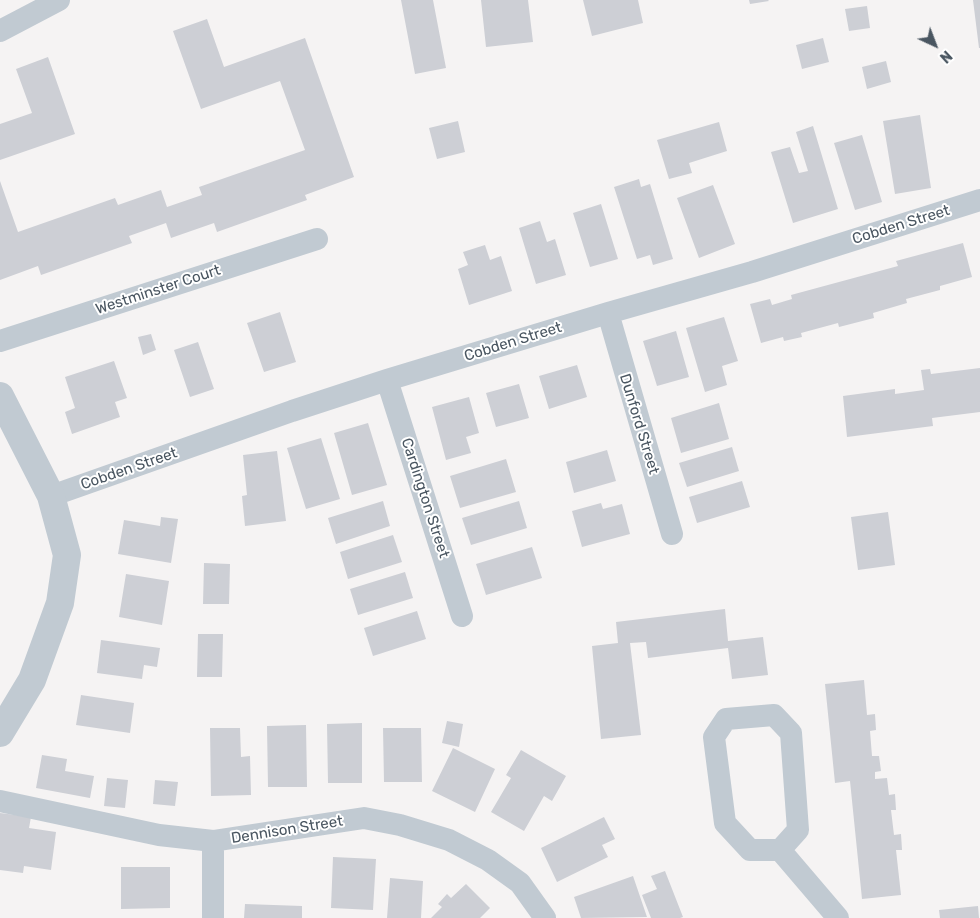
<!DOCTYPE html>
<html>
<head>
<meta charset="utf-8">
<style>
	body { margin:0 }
	#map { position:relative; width:980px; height:918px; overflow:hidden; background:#f5f3f3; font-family:Rubik,sans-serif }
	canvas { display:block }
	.north { position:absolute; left:910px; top:20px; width:50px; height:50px; -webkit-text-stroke:4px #fff; paint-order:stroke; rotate:137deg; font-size:14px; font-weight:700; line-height:20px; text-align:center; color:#4a5661 }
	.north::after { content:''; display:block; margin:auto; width:18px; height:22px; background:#4a5661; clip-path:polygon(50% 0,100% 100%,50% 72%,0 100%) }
</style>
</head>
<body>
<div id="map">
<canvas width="980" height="918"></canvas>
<div class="north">N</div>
</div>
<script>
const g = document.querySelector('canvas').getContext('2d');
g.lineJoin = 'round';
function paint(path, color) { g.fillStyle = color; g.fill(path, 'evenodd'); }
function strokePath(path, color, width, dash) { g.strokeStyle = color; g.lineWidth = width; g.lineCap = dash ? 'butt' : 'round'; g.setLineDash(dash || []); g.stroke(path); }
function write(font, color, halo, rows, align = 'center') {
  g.font = font + ' Rubik,sans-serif'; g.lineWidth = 4; g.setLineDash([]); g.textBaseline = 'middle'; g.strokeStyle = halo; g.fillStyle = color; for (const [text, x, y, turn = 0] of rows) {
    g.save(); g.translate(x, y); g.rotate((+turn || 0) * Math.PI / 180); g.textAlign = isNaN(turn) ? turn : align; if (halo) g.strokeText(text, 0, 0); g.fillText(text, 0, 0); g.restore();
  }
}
const building = new Path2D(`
	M401,0H433L446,68L415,74Z
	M481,0H528L533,42L486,47Z
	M583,0H638L643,23L592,36Z
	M749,0H768L769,1L750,4Z
	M973,0H980V48H979Z
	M867,6L870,28L849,31L845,9Z
	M207,19L224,67L305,38L354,177L305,195L307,200L217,232L214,223L171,238L166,223L129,236L132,243L41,275L38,266L0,280V181L18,232L115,198L118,205L161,190L167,207L202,195L199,187L305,150L280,81L201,109L173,31Z
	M823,38L829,62L802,69L796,45Z
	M48,57L75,134L0,160V124L32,113L16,69Z
	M886,61L891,82L867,89L862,67Z
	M920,115L931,188L895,194L883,121Z
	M458,121L465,152L437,159L429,128Z
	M719,122L727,151L689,163L692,173L669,179L657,140Z
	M813,126L838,209L793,223L771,152L790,147L799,173L808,171L796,132Z
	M862,135L882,202L855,210L834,143Z
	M639,179L641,187L650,184L673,259L653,265L650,255L637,259L614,187Z
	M713,185L735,244L699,258L677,198Z
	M601,204L618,259L590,267L573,213Z
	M540,221L547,242L555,239L566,275L536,284L519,228Z
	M963,243L972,277L940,286V290L906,299L907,303L873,313L874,318L839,327L838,323L801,333L802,337L784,341L783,337L761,343L750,304L770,299L772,305L792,299L791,295L898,266L896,261Z
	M485,245L490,260L501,256L512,291L469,305L458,269L468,265L463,252Z
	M280,312L296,362L264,372L247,323Z
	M724,317L738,361L722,366L727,385L705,392L686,328Z
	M676,331L689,377L657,386L643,341Z
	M151,334L156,350L143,355L138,337Z
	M198,342L214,389L190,397L174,350Z
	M114,361L127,398L115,402L120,417L72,434L65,412L75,408L65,377Z
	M577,365L587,397L549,409L539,376Z
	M980,368V412L932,418L933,426L847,437L843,396L895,389V394L924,390L921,370L930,369L931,374Z
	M519,384L529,418L496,427L486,393Z
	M469,397L479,433L466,437L471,453L446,460L432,407Z
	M719,403L729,439L681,453L671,418Z
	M368,423L387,485L352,495L334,433Z
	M321,438L340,499L306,509L287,448Z
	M732,447L739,471L687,487L679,463Z
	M607,450L616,481L574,493L566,462Z
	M277,451L286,521L245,526L242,496L247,495L243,455Z
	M506,459L516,492L460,508L450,476Z
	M742,481L750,507L697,523L689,497Z
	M383,501L390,526L336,544L328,518Z
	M519,501L527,528L471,545L462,518Z
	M601,503L603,509L622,504L630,534L582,547L572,511Z
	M888,512L895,565L858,570L851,517Z
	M161,517L178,519L171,563L118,554L124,520L160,526Z
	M393,535L402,562L348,579L340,552Z
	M532,547L542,578L486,595L476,564Z
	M204,563L230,564L229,604H203Z
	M405,572L413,598L358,615L350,589Z
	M126,574L169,581L162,625L119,617Z
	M725,609L728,641L763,637L768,675L732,679L728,648L648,658L646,642L630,643L641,735L601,739L592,646L618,643L616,622Z
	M417,611L426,639L373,656L364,628Z
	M198,634H223L222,677H197Z
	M101,640L160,648L157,667L144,665L142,679L97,673Z
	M864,680L867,715L875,714L876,730L870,731L872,756H879L881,771L875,772V779L887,778L889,795L895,794L896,810H891L894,835L901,834L902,850H896L901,895L862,899L850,781L835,783L825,684Z
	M81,695L134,703L130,733L76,725Z
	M447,721L463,724L459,747L442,743Z
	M362,723V783H328L327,724Z
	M306,725L307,787H268L267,726Z
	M210,728H240L241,757L250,756L251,795L211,796Z
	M383,728H421L422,782H384Z
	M453,748L495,769L475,812L432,791Z
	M521,750L566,776L552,801L544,796L524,831L491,812L511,778L506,775Z
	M42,755L67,759L65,771L94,776L90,798L36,788Z
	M107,778L128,780L125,808L104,806Z
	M155,780L178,782L175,806L153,804Z
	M0,813L31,817L29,828L56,832L51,870L24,866L23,873L0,870Z
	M604,817L615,839L602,845L608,857L557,882L541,848Z
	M333,857L376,859L373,910L331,908Z
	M121,867H170V908L121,909Z
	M665,871L683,917L680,918H651L642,895L657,889L651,876Z
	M633,876L647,917L581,918L574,897Z
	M390,878L423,881L421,918H387Z
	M466,884L490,908L480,918H431L442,907L438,904L447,894L451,898Z
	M245,904L302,906V918H244Z
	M978,906L979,918H940L939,910Z`);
const minor = new Path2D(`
	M0,31L59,0
	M608,313L672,534
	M0,341L317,239
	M387,380L462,616
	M51,496L292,411L387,380L608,313L752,272L980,200
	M774,715L791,733L798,830L780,850H750L725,823L714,737L726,719Z
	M0,801L159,835L213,841L364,818L400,825L449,840L488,860L520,883L545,918
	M780,850L838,918
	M213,918V841`);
const tertiary = new Path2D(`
	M0,396L51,496L67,555L60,603L32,680L0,733`);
const streetNames = [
	["Cobden Street",901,225,-17],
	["Westminster Court",158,290,-18],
	["Cobden Street",513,342,-17],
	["Dunford Street",639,424,73],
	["Cobden Street",129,469,-19],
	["Cardington Street",425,498,72],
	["Dennison Street",287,830,-9]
];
paint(building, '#cdcfd5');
strokePath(minor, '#c1cad2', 22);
strokePath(tertiary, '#c1cad2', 28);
write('15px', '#4a5661', '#fff', streetNames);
</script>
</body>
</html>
